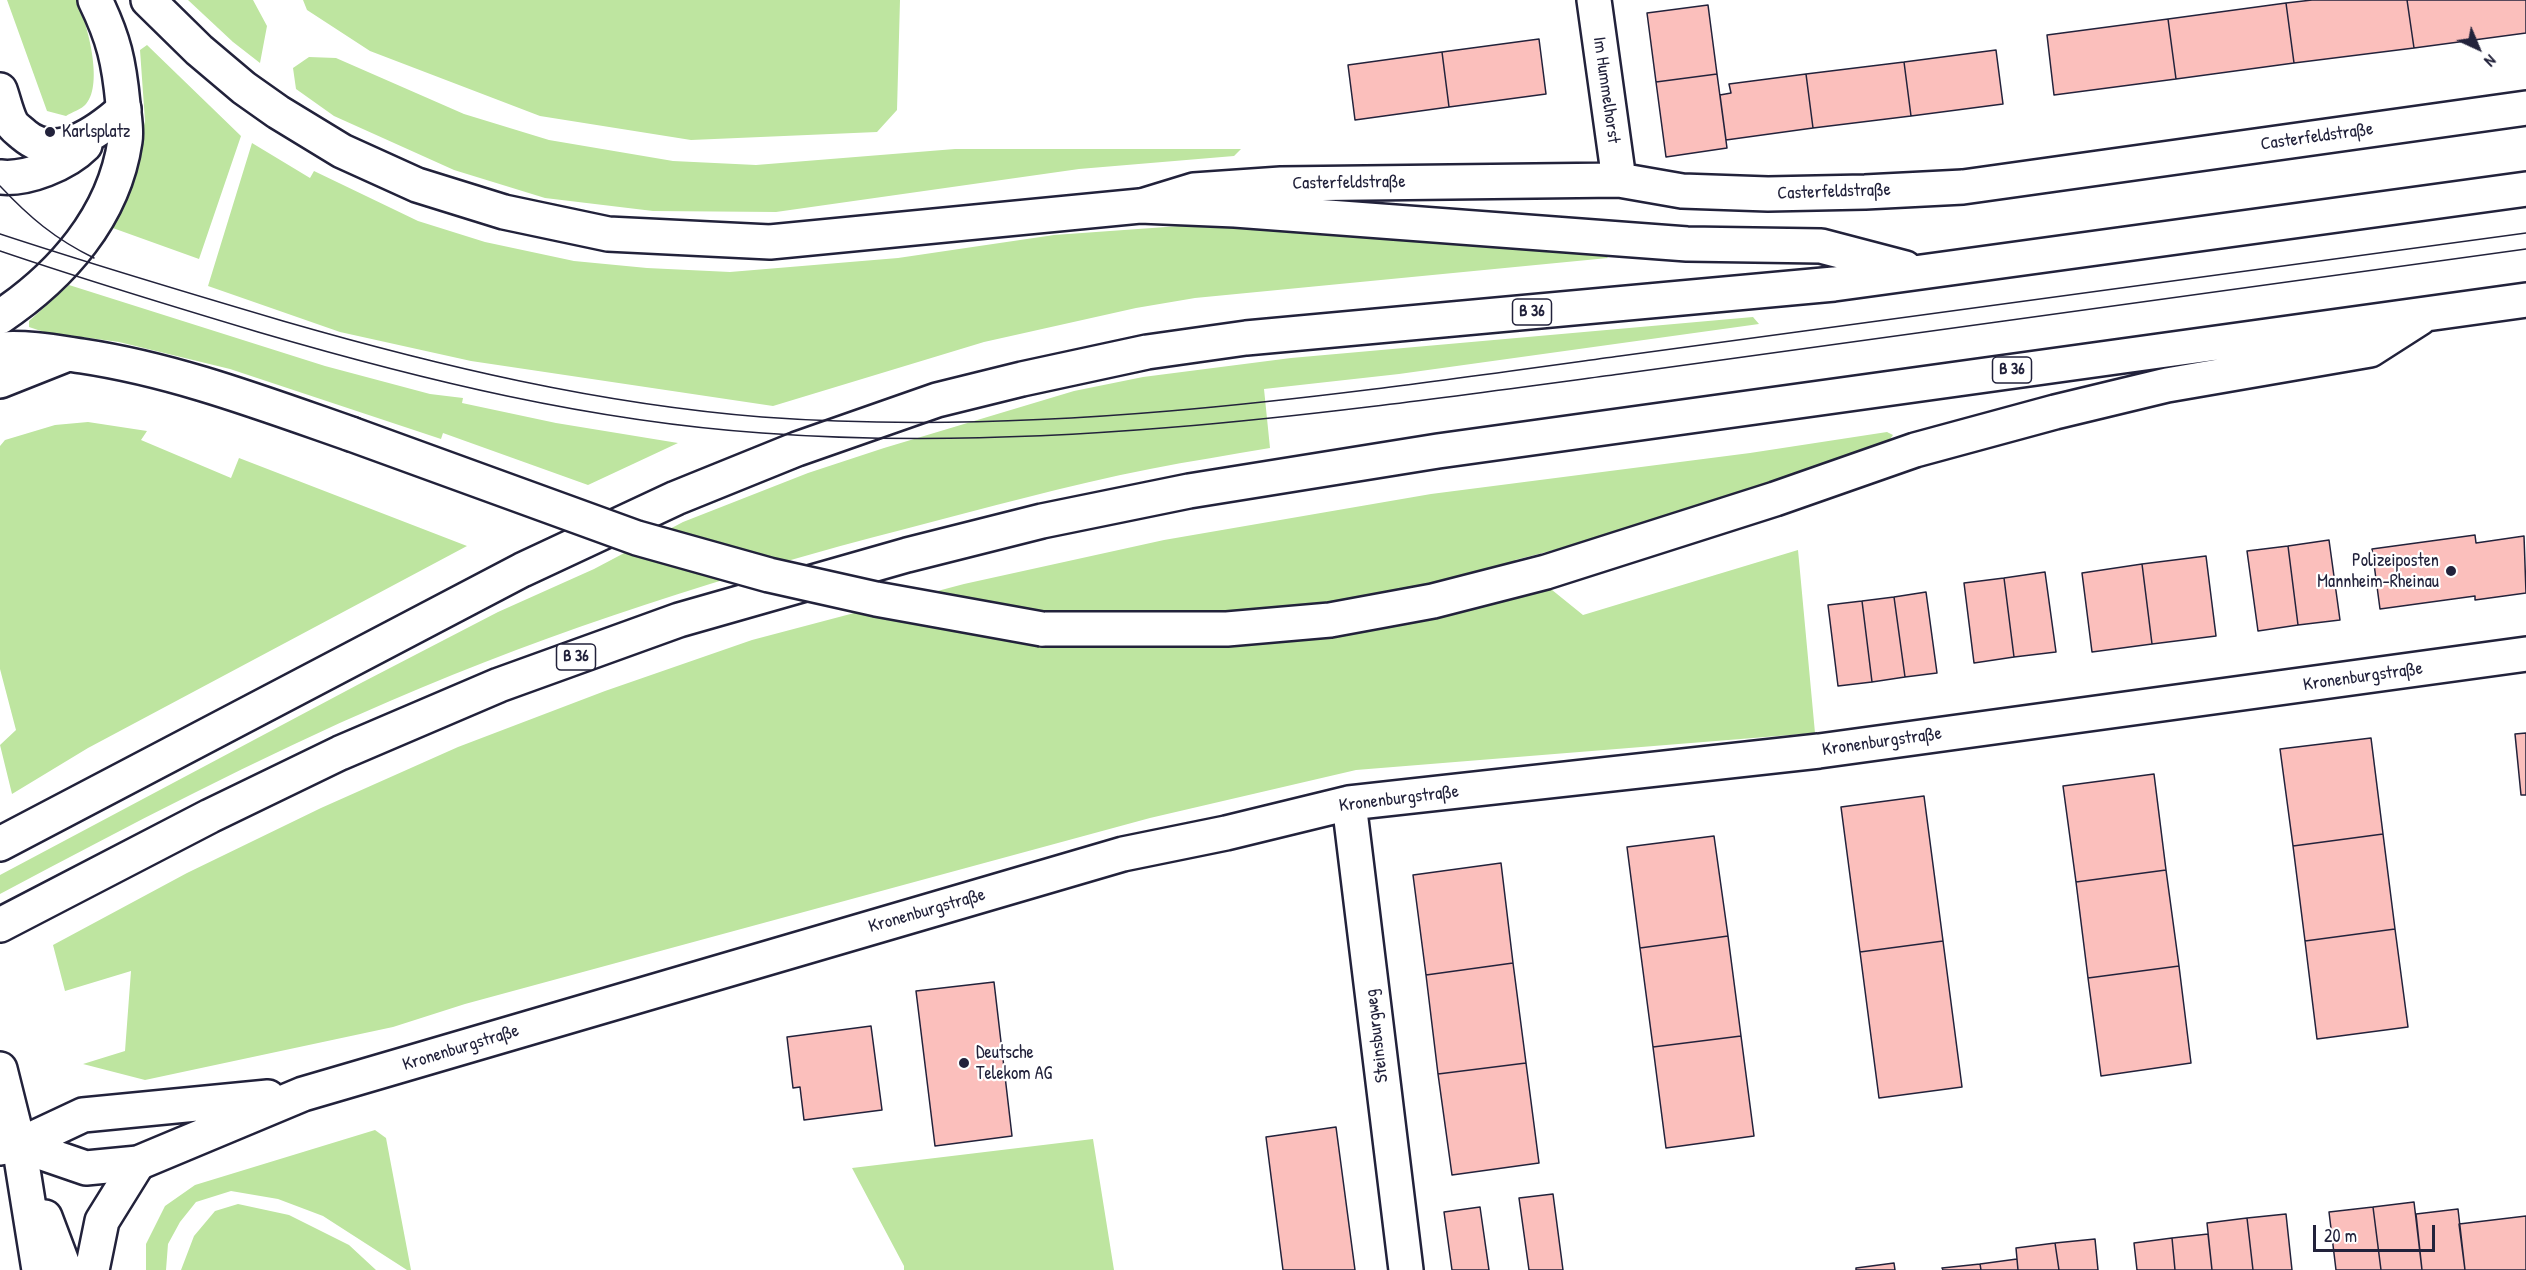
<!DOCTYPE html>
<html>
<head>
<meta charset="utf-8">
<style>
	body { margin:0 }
	#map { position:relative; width:2526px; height:1270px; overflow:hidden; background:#fff; font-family:"Patrick Hand",sans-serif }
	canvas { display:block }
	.north { position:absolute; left:2448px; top:18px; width:60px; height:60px; -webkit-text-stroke:4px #fff; paint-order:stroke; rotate:136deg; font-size:16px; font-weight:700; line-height:24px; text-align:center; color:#22223b }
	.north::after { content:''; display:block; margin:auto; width:21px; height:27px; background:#22223b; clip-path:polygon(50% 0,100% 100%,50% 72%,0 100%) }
	.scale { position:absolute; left:2313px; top:1225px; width:122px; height:27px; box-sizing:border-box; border:3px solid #22223b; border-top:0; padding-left:8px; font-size:18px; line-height:21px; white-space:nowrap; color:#22223b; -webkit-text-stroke:4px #fff; paint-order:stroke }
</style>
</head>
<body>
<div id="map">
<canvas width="2526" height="1270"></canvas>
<div class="north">N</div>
<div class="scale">20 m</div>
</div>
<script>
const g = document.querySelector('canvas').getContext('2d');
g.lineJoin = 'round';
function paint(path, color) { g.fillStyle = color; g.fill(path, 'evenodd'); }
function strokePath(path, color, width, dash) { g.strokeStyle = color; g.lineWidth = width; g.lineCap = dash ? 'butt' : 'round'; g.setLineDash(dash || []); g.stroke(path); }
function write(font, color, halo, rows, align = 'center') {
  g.font = font + ' "Patrick Hand",sans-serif'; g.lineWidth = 4.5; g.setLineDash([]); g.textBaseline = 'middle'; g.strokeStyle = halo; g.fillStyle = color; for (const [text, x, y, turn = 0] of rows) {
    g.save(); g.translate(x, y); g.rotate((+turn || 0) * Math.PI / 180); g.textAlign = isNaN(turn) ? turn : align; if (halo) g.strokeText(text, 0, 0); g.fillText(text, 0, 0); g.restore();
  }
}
const green = new Path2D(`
	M7,0H76C87,21 104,84 86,104C82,109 72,112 66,116L47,111Z
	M188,0H253L267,26L260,63L233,42Z
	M303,0H900L897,110L877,132L691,140L540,116L370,51L307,10Z
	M147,45L241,136L199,259L110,227L134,170L145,121L140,50Z
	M309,57L336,58L464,114L549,140L673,161L756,165L955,149H1241L1234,156L1079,169L776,212L653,211L545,198L454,170L334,116L296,89L293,68Z
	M252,143L310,178L314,171L418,221L485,242L574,261L647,268L730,272L898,258L1054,235L1194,225L1604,254L1608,258L1195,298L1136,308L984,342L773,406L471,361L340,332L208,286Z
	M69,285L325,366L430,394L463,398L462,403L556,423L678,443L588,485L443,433L441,439L230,369L119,342L44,332L29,327V321Z
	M1753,317L1759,324L1399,374L1264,389L1270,448C1230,455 1190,461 1150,469C1068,485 986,508 905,529C730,574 557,629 390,701C257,758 128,826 0,894V875L361,683L498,612L594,569L683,522L808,473L884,448L1074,391L1143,377L1291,358Z
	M88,422L147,431L141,440L231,478L239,458L467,546L88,748L12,794L0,745L16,730L0,669V446L5,440L55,425Z
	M1887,432L1893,435L1888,442C1765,484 1642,529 1515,560L1583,615L1798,550L1815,733L1356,770L1150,818L465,1004L393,1027L145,1080L83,1064L125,1051L131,971L65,991L53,945L187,873L321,808L458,747L605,691L752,640L964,584L1164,540L1431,494L1750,453Z
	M375,1130L386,1138L411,1270H407L323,1216L278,1199L231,1191L196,1202L180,1222L168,1244L166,1270H146V1244L165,1206L195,1185Z
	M1093,1139L1114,1270H904V1266L852,1168Z
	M238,1204L289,1215L349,1245L376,1270H181L194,1236L215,1211Z`);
const building = new Path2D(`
	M2312,0H2407L2414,48L2294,63L2286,3Z
	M2407,0H2526V33L2414,48Z
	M2286,3L2294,63L2176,79L2168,19Z
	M1708,5L1717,74L1656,82L1647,13Z
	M2168,19L2176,79L2054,95L2047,35Z
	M1539,39L1546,94L1449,107L1442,52Z
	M1996,50L2003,104L1911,116L1904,62Z
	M1442,52L1449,107L1355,120L1348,65Z
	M1904,62L1911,116L1813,128L1806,74Z
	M1717,74L1727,148L1666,157L1656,82Z
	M1806,74L1813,128L1726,140L1720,95L1731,93L1729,84Z
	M2475,535L2476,543L2524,536L2526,593L2475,600V596L2380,609L2372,549Z
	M2329,540L2340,620L2298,625L2288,546Z
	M2288,546L2298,625L2258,631L2247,551Z
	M2206,556L2216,636L2152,644L2142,564Z
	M2142,564L2152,644L2092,652L2082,573Z
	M2045,572L2056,652L2014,657L2004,578Z
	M2004,578L2014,657L1974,663L1964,583Z
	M1926,592L1937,673L1905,677L1894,597Z
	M1894,597L1905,677L1872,682L1862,601Z
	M1862,601L1872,682L1838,686L1828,605Z
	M2526,733V795H2521L2515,734Z
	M2371,738L2383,834L2293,846L2280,749Z
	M2154,774L2166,870L2076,882L2063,786Z
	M1924,796L1943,941L1860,952L1841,807Z
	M2383,834L2395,929L2305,941L2293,846Z
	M1714,836L1728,936L1640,948L1627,847Z
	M1501,863L1513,963L1426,975L1413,875Z
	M2166,870L2179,966L2088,978L2076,882Z
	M2395,929L2408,1027L2317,1039L2305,941Z
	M1728,936L1741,1036L1653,1047L1640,948Z
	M1943,941L1962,1087L1879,1098L1860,952Z
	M1513,963L1526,1063L1438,1074L1426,975Z
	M2179,966L2191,1063L2101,1076L2088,978Z
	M994,982L1012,1136L935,1146L916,991Z
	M871,1026L882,1110L804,1120L800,1087L793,1088L787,1037Z
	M1741,1036L1754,1136L1666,1148L1653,1047Z
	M1526,1063L1539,1163L1452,1175L1438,1074Z
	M1336,1127L1355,1270H1283L1266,1137Z
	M1553,1194L1563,1270H1529L1519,1198Z
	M2414,1202L2422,1270H2381L2373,1207Z
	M1480,1207L1489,1270H1452L1444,1212Z
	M2373,1207L2381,1270H2336L2329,1212Z
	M2458,1209L2465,1270H2422L2416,1214Z
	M2286,1214L2292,1270H2253L2247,1218Z
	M2526,1216V1270H2465L2459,1224Z
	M2247,1218L2253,1270H2212L2207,1223Z
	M2208,1234L2212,1270H2175L2172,1238Z
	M2172,1238L2175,1270H2137L2134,1243Z
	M2095,1239L2098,1270H2059L2055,1243Z
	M2055,1243L2059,1270H2018L2016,1248Z
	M2017,1259L2018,1270H1981L1980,1264Z
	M1894,1263L1895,1270H1856V1268Z
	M1980,1264L1981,1270H1943L1942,1268Z`);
const minor = new Path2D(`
	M1594,0L1619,180
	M0,90C4,101 6,112 11,122C13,127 20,131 24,135C57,163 98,132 124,109
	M0,177C27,180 66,164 85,145
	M1145,205L1194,190L1281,184L1619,180L1682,191L1768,194L1865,192L1963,187L2526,108
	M1349,803L1406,1270
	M19,1145L86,1168L138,1163L303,1094L1123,854L1226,833L1349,803L1819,751L2526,654
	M19,1145L83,1115L268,1097`);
const major = new Path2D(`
	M0,317C61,276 114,217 125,141C127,130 124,116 123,104C119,62 114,39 95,0
	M0,1069L19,1145L39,1270
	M45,1217L65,1270
	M92,1270L102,1221L138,1163`);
const highway = new Path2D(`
	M148,0L199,50L244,88L278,112L342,151L417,185L504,212L608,234L770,242L1140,206L1235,210L1687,244L1821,246L1905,268
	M0,349C28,347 55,352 82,356C175,370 262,403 351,434
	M0,381L63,356
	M1042,629H1227L1330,620L1433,601L1546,572L1775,499L1915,450L2055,412L2167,385L2370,350L2420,318
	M0,844L522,570L676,498L797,449L937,400L1022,379L1147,352L1246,338L1834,284L2526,189
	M0,925L210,816L340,753L499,685L679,620L907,555L1042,521L1189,491L1438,451L2526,300
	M0,1148L19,1145`);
const tram = new Path2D(`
	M0,186C29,217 55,239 94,258
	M0,234C94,265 188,293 283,321C439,366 599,404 762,417C1049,438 1336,395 1620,356C1922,315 2224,274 2526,233
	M0,251C85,280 171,306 258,332C422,380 590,421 762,433C1049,454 1336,412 1620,374C1922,333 2224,291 2526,249`);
const highwayBridge = new Path2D(`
	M351,434L637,538L769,575L876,599L1042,629`);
const markers = [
	[50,132,6,"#22223b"],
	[2451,571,6,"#22223b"],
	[964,1063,6,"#22223b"]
];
const shields = [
	[1532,312,39],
	[2012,370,39],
	[576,657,39]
];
const shieldNames = [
	["B 36",1532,312],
	["B 36",2012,370],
	["B 36",576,657]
];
const streetNames = [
	["Im Hummelhorst",1606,90,82],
	["Casterfeldstraße",2317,137,-8],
	["Casterfeldstraße",1349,183,-1],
	["Casterfeldstraße",1834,192,-2],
	["Kronenburgstraße",2363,677,-8],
	["Kronenburgstraße",1882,742,-8],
	["Kronenburgstraße",1399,799,-7],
	["Kronenburgstraße",927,911,-16],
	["Steinsburgweg",1377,1036,-97],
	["Kronenburgstraße",461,1048,-17]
];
const poiNames = [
	["Karlsplatz",62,132],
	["Polizeiposten",2439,561,"right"],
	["Mannheim-Rheinau",2439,582,"right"],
	["Deutsche",976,1053],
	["Telekom AG",976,1074]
];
paint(green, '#bee5a0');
paint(building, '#fbbfbc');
strokePath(building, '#22223b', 1.5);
strokePath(minor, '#22223b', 38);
strokePath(major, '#22223b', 38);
strokePath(highway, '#22223b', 38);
strokePath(minor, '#fff', 33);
strokePath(major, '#fff', 33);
strokePath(highway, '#fff', 33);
strokePath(tram, '#22223b', 1.5);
strokePath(highwayBridge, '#22223b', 38, []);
strokePath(highwayBridge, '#fff', 33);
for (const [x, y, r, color] of markers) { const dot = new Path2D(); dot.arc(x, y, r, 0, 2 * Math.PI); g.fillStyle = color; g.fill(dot); strokePath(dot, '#fff', 2); }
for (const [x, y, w] of shields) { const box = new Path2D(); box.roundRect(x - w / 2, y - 13, w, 26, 4.5); g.fillStyle = '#fff'; g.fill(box); strokePath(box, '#22223b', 1.5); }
write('bold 16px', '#22223b', null, shieldNames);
write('18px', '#22223b', '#fff', streetNames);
write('18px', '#22223b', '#fff', poiNames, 'left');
</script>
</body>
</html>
